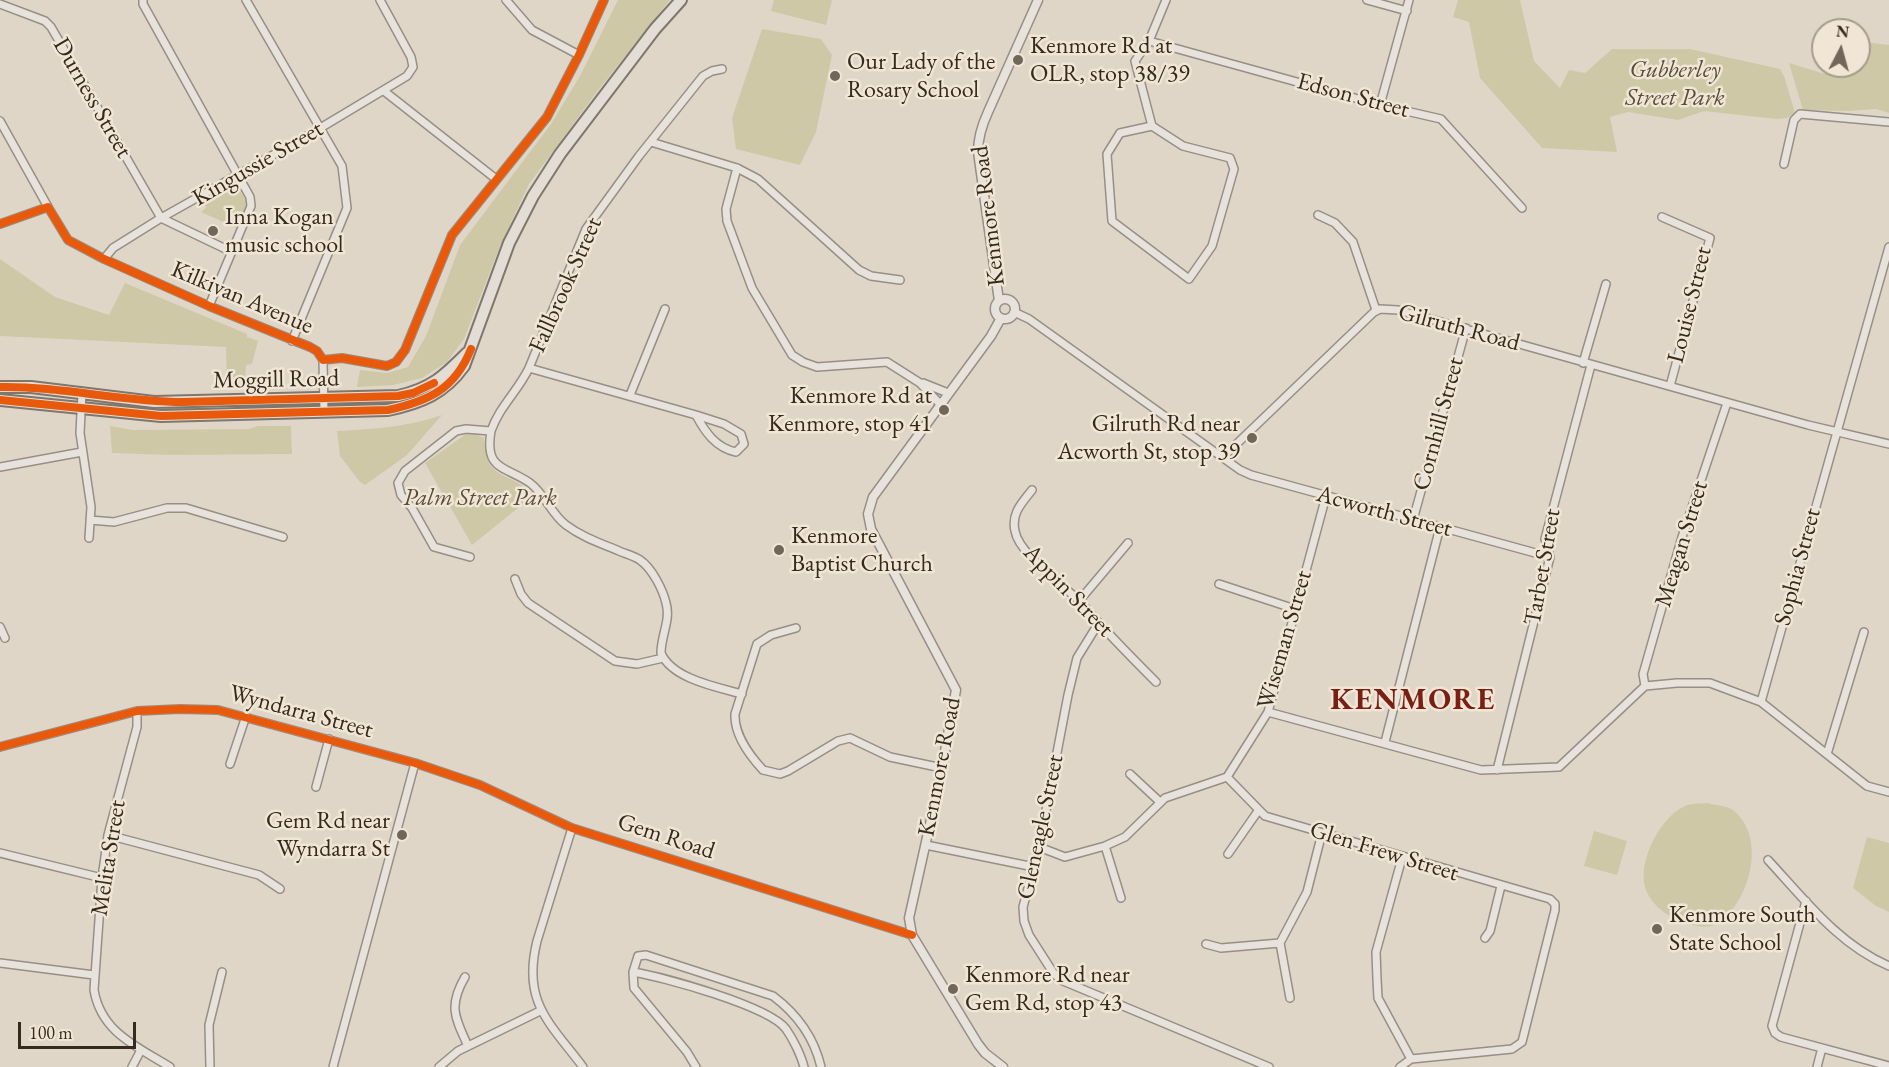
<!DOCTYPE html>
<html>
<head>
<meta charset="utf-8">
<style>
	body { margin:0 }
	#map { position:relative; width:1889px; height:1067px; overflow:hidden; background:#e0d6c8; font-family:"EB Garamond",serif }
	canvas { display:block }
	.north { position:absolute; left:1811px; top:18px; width:60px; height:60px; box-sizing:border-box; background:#f1e6d5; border:2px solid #a59b8c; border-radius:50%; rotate:6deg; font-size:16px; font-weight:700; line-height:24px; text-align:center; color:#342a1e }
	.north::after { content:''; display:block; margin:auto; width:21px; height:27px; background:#70665a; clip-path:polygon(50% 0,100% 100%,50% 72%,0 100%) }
	.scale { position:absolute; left:18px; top:1022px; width:118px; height:27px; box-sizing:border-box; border:3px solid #342a1e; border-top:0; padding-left:8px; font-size:18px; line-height:21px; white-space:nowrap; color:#342a1e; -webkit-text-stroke:4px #f1e6d5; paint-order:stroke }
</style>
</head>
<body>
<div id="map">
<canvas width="1889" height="1067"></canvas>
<div class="north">N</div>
<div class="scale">100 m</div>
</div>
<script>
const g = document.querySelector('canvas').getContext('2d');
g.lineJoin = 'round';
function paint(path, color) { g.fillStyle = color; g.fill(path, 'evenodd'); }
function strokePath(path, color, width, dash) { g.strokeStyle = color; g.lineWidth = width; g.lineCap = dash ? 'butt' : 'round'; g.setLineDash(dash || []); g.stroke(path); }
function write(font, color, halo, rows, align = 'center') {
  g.font = font + ' "EB Garamond",serif'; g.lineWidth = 5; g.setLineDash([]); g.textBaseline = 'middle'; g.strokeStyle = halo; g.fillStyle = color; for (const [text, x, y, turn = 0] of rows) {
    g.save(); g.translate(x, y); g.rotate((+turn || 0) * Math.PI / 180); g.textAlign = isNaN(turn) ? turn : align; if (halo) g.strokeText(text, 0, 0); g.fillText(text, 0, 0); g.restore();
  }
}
const green = new Path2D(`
	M618,0H670L599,89L529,184L500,246L464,339L447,362L422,378L393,385L357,387L360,370L387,373L408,367L426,336L460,245L551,124L580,76Z
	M774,0H832L826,25L771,11Z
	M1458,0H1520L1534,61L1560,88L1569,70L1585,73L1612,49H1690L1780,69L1784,76L1795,113L1787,118L1776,119L1704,111L1678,120L1628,112L1610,117L1617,152L1542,148L1480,78L1469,22L1453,17Z
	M762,29L821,39L832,55L816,132L800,165L736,149L732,118Z
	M1872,43L1889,45V113L1876,109L1849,111L1803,110L1789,63L1825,74L1829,66H1859V44Z
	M233,185L238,187L247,203L237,228L201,212L206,208L204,201Z
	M0,259L55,297L109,315L125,283L247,334V337L258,341L252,364L246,365L245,380L227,381L226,347L0,336Z
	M442,415L407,455L365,485L360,482L340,456L337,431C374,429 408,427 442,415Z
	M110,426L133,430L249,429L258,426H291L292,454L170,455L112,453Z
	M474,433L484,438C486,485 512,469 533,496L472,545L425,463L466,434Z
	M1707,803C1715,805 1728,806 1733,810C1763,834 1753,884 1732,910C1727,916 1719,925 1711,926C1700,929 1686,923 1676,919C1663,914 1649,901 1645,887C1638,861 1660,817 1685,806C1691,803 1701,804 1707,803Z
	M1594,831L1627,841L1617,875L1584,866Z
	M1867,837L1889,843V912L1876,906L1853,888Z`);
const minor = new Path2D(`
	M143,0V4L250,197L251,206L209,306
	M246,0L342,166L347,208L292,341
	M506,0L532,30L579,55
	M1367,0L1407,11
	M0,4L45,21L51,27L161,218L232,252
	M1149,41L1380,105L1441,119L1522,208
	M384,91L496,179
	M1380,105L1409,0
	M0,121L48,207
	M1152,126L1120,133L1107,154L1112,221L1189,279L1212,246L1234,169L1230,158L1183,146L1152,126L1135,61L1149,41L1166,0
	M651,142L737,168L758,179L859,270L871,276L900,280
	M1784,164L1794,120L1800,114L1889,122
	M737,168L726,209L727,221L752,288L792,355L803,362L817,367L887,362L920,383L940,404
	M1318,215L1335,223L1353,242L1376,310
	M1662,217L1710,238L1670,386
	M0,224L48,207L68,240L104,259L209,306L310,347L317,351L323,360L342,358L387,366L396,362L405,350L452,235L547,117L579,55L604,0
	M104,259L113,248L161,218L312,133L407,76L413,67L411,57L380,0
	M1014,312L1029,319L1240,470L1251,475L1550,557
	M323,360L324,412
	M1583,363L1606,284
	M529,368L696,415C705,432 716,448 736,452L744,444L741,434L724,424L696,415
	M923,383L948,393
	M82,393L80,433L91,507L89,538
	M630,395L665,309
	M491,431C499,407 518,391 529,368L586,229L639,156L703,76L712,71L722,69
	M1223,457L1374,312L1380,309L1398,310L1808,425L1889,444
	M0,467L82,452
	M1032,490C1022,503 1011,513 1015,531C1019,555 1066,586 1083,605C1106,632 1131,657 1156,682
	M90,520L114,522L167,508H186L283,537
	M1413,520L1466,328
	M470,557L434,547L412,508L401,495L398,483L405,471L456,431L466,429L491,431C484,471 506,466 530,483C545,494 551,514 566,525C582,537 600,543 619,551C626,554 634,556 640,560C652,568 663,590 666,603C671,620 661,635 661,653C672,679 717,687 742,694
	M515,579L521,594L528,603L615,661L637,664L663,658
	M1219,584L1295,609
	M1079,601L1128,543
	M1098,624L1077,658L1068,695L1039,847L1023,907L1024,921L1029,935L1054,974L1063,981L1269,1067
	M0,627L5,638
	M796,628L771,635L757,644L735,714C734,734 750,756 763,770L780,774L788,771L838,741L850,738L890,757L942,768
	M1645,686L1643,674L1682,537L1727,403
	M1761,702L1889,247
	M137,711V727L108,835L102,878L94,990C101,1032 136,1046 170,1067
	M1268,712L1481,770L1559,767L1645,686L1677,683H1710L1761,702L1867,786L1889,792
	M1385,742L1440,527
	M0,747L137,711L180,709L218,710L415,763L480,785L572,828L912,935
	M1827,754L1864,632
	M230,764L246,716
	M1497,770L1550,557L1545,539L1591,365
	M1130,774L1160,802
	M1227,777L1265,816L1550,899L1555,904V910L1522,1042L1512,1049L1411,1059L1400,1067
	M1227,777L1268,712L1326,496
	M316,787L329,739
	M572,828L537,941C522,1002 549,1022 583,1067
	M108,835L259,875L280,889
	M926,845L1034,867
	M1105,846L1121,898
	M1039,847L1065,857L1105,846L1125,837L1165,798L1227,777
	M0,853L102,878
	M1228,854L1258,811
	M1402,858L1376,952L1377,979L1378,998L1411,1059
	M1768,860C1804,899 1839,945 1889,966
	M1806,901L1772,1026L1775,1033L1781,1037L1889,1066
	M1485,938L1490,931L1501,886
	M1280,943L1290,998
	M1206,944L1221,948L1280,943L1307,892L1322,833
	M0,963L94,975
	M633,972C663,977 769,1006 786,1029C793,1039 801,1055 804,1067
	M465,977C448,1006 455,1018 468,1046
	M132,1067L141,1050
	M210,1067L209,1025L222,972
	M333,1067L415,763
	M439,1067L458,1051L540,1011
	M696,1067L687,1052L634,988L633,972L638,956L646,955L773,996C797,1014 814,1037 821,1067
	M1817,1067L1822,1048`);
const tertiary = new Path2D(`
	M995 309a10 10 0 1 1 20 0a10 10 0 1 1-20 0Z
	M999,301L978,152C978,137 982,125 988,112L1038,0
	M1001,318L991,336L873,497L868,514L871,529L956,690L940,779L909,918L912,935L978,1044L985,1053L1003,1067`);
const primary = new Path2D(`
	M0,387H31L154,402L398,396C431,389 444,376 467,353
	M0,400L161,416L388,410C421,403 444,394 464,366L509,243L533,196L560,154L655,29L681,0`);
const cycleway = new Path2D(`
	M0,224L48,207L68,240L104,259L209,306L310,347L317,351L323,360L342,358L387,366L396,362L405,350L452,235L547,117L579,55L604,0
	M0,387C61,386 122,402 183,402L398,396L413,393L434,383
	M0,400L161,416L388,410C429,401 455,389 471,349
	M0,747L137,711L180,709L218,710L415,763L480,785L572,828L912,935`);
const markers = [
	[1018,60,6,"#70665a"],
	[835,76,6,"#70665a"],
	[213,231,6,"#70665a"],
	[944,410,6,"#70665a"],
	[1252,438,6,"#70665a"],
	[779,550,6,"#70665a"],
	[402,835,6,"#70665a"],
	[1657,929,6,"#70665a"],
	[953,989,6,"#70665a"]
];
const poiNames = [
	["Kenmore Rd at",1030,46],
	["OLR, stop 38/39",1030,74],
	["Our Lady of the",847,62],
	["Rosary School",847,90],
	["Inna Kogan",225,217],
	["music school",225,245],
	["Kenmore Rd at",932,396,"right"],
	["Kenmore, stop 41",932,424,"right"],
	["Gilruth Rd near",1240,424,"right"],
	["Acworth St, stop 39",1240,452,"right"],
	["Kenmore",791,536],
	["Baptist Church",791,564],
	["Gem Rd near",390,821,"right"],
	["Wyndarra St",390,849,"right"],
	["Kenmore South",1669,915],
	["State School",1669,943],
	["Kenmore Rd near",965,975],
	["Gem Rd, stop 43",965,1003]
];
const parkNames = [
	["Gubberley",1675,70],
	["Street Park",1675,98],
	["Palm Street Park",480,498]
];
const streetNames = [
	["Edson Street",1353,96,15],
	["Durness Street",92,98,60],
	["Kingussie Street",258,164,-30],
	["Kenmore Road",989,216,-97],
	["Fallbrook Street",566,285,-66],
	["Kilkivan Avenue",242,298,23],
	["Louise Street",1690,305,-76],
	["Gilruth Road",1459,328,15],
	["Moggill Road",276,380,-1],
	["Cornhill Street",1439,424,-75],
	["Acworth Street",1384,512,15],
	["Meagan Street",1682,544,-73],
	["Tarbet Street",1543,567,-80],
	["Sophia Street",1798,567,-75],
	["Appin Street",1068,591,46],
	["Wiseman Street",1285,640,-74],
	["Wyndarra Street",301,712,15],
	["Kenmore Road",940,767,-79],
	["Gleneagle Street",1041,827,-78],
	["Gem Road",666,837,18],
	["Glen Frew Street",1384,852,17],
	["Melita Street",109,858,-81]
];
const districtNames = [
	["KENMORE",1413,701]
];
paint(green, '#cec8a7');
strokePath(minor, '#968f85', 10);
strokePath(tertiary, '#968f85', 11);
strokePath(primary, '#7e776e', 14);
strokePath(minor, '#e7e2db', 7);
strokePath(tertiary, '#e7e2db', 8);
strokePath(primary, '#e3ddd5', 10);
strokePath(cycleway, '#e8590c', 8);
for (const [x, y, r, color] of markers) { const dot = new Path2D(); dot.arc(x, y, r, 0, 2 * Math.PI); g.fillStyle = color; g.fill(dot); strokePath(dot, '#f1e6d5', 2); }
write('24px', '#342a1e', '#f1e6d5', poiNames, 'left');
write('italic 24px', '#574e3a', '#f1e6d5', parkNames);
write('24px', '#342a1e', '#f1e6d5', streetNames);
g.letterSpacing = '1.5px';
write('bold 30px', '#7a1f14', '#f1e6d5', districtNames);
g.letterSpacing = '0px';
</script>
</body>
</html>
